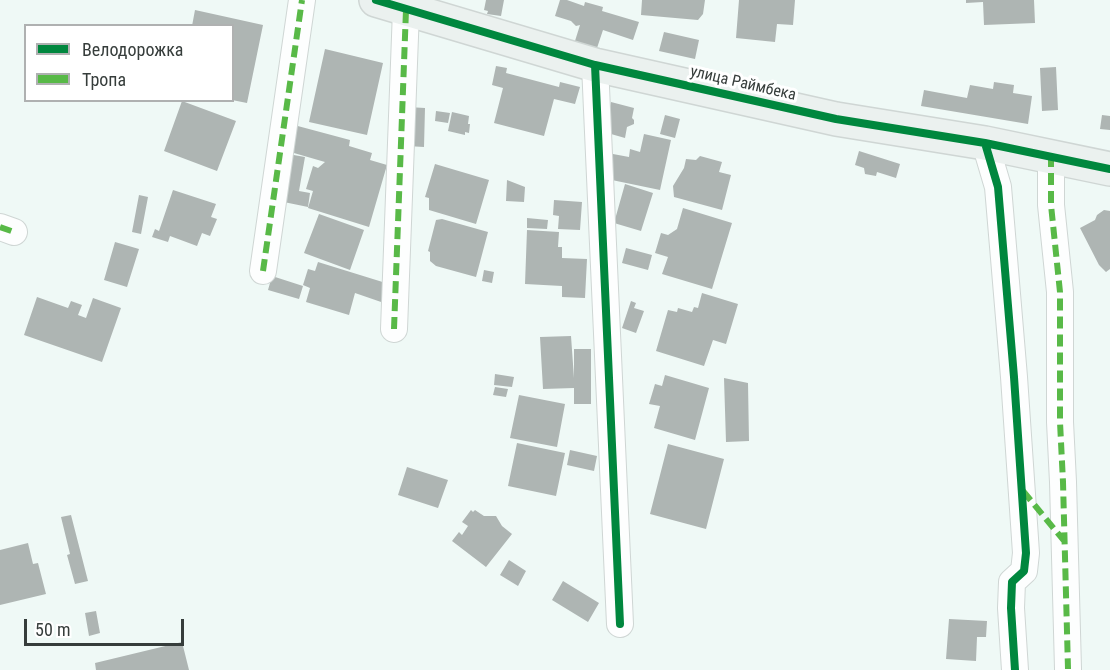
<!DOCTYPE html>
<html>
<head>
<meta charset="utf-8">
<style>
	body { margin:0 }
	#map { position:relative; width:1110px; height:670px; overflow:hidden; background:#eff9f6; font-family:"Roboto Condensed",sans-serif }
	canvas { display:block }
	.legend { position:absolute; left:24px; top:24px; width:210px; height:78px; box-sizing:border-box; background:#fff; border:2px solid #afb1b1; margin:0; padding:8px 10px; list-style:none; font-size:18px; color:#363d3b }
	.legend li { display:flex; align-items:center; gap:12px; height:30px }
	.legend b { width:30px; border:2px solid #afb1b1 }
	.scale { position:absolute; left:24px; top:619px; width:160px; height:27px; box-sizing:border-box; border:3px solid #363d3b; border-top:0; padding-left:8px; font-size:18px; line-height:21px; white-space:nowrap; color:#363d3b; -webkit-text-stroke:4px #fff; paint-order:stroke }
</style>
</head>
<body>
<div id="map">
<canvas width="1110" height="670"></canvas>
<ul class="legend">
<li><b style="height:8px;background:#00873e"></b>Велодорожка</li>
<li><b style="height:8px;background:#58b947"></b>Тропа</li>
</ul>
<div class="scale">50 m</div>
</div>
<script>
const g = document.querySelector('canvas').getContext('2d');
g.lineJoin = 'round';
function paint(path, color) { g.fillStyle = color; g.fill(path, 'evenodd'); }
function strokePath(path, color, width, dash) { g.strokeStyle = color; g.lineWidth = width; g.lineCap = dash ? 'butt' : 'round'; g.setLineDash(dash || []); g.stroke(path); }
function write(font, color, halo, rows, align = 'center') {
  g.font = font + ' "Roboto Condensed",sans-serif'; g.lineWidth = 6; g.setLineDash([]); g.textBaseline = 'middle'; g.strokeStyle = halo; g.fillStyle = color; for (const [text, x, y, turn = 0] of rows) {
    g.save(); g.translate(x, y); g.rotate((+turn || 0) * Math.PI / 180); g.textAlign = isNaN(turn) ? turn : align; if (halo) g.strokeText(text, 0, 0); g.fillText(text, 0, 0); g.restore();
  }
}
const building = new Path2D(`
	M486,0H504L501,16L487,14L488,11L484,10Z
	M560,0H567L584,6L585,2L603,7L602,11L639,22L633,40L603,30L597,48L575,41L580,25L576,26L571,21L555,16Z
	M642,0H705L703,14L698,20L641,15Z
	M739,0H795L793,25L777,24L775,42L736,38Z
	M966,0H1034L1035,23L984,25L983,2L966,3Z
	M195,10L263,25L247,103L232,100V26H192Z
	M664,32L699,40L695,59L659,51Z
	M325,49L383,63L367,135L309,122Z
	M496,66L507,68L506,73L559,87L560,82L580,87L575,104L554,99L544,136L494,123L503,88L492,85Z
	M1056,67L1058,110L1042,111L1040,68Z
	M994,82L1014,85L1013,93L1032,96L1028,124L921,106L924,90L967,98L970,85L993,89Z
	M182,101L236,121L217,171L164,151Z
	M611,102L634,108L632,118L634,120V124L627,127L625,138L604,132Z
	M408,107L425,108L424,147L407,146Z
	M436,111L450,113L448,123L435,121Z
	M452,112L469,116L468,124H470L469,133L465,132V135L448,131Z
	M665,115L680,119L675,138L660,134Z
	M1102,115L1110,116V130L1100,129Z
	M294,125L350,140L349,146L372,153L370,160L387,165L369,227L308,208L313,191L306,189L313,166L318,168L325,162L287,151Z
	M644,134L671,140L660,190L607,179L613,154L629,157L630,149L640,152Z
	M859,151L900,164L896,178L877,172L876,176L865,174L864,168L855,165Z
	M288,154L305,157L299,191L310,193L308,207L279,201Z
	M700,156L722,162L719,172L731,175L722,210L674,197L673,186L684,168L686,159L696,160Z
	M435,164L489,180L476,224L429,210V198L425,197Z
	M507,180L525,187L524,202L506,201Z
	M625,184L653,193L641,231L614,223Z
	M173,190L216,204L211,217L217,219L210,236L202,233L197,246L170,236L168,242L152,237L155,229L159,231Z
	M139,195L148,197L141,234L132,232Z
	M554,200L582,202L580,230L558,229L559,216L553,215Z
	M683,208L732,223L712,289L662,274L668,257L655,253L661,233L668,235L677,229Z
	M1104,210L1110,211V269L1106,272L1099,265L1080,228L1095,220L1097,215Z
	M319,214L364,230L350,270L304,253Z
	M527,218L548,220L547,229L527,228Z
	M442,219L488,232L476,277L436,266L430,261V252L428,251L436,220Z
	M527,230L559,232L558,247H562V258L587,259L585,298L562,297V286L525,284Z
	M115,242L139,249L127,287L104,280Z
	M626,248L652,255L648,270L622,263Z
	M318,262L389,284L384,303L355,293L349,315L306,302L310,288L303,285L308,269L315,271Z
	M484,270L494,272L492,283L482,281Z
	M272,276L303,286L299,299L268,290Z
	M702,293L738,304L726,344L713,340L704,366L656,351L668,310L677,312L678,308L692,312L694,307L698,308Z
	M37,297L68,308L71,301L82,305L78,315L86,318L93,298L121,308L102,362L24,335Z
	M631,301L636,303L634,308L644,311L636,333L622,328Z
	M571,336L574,378V349H591V404H574V388L543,389L540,337Z
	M495,374L514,377L512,387L494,385Z
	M665,375L709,388L695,440L654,428L660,406L649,404L655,384L662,386Z
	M724,378L748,383L749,441L726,442Z
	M495,387L508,389L506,397L493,395Z
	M519,395L565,404L557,447L510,438Z
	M517,443L565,453L556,496L508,486Z
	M668,444L724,459L706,529L650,514Z
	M570,450L597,456L594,471L567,465Z
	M407,467L448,480L438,508L398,495Z
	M471,510L473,512L475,510L484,516H496L502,526L512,534L486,567L452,541L459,532L462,535L468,526L462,522Z
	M71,515L88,581L75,584L67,555L70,554L61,517Z
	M28,543L33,564L38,563L46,594L0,605V550Z
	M509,560L526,571L518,586L500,575Z
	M563,581L599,603L588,622L552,600Z
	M96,611L100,633L89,636L85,613Z
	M949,619L987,621L986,637H977L976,661L946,659Z
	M182,642L189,670H96L95,663Z`);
const street = new Path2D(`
	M595,65L620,624
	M985,143L998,187L1014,377L1026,553L1024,571L1012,582L1011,608L1015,670
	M1051,155V205L1060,292V422L1063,482L1068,669
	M0,227L14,232
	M263,271L302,0
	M394,329L406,10`);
const secondary = new Path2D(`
	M376,0L595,65L836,119L985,143L1110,169`);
const quiet = new Path2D(`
	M1051,155V205L1060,292V422L1063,482L1068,669
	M0,227L14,232
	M263,271L302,0
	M394,329L406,10
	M1023,491L1065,542`);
const cycleway = new Path2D(`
	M376,0L595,65L836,119L985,143L1110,169
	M595,65L620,624
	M985,143L998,187L1014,377L1026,553L1024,571L1012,582L1011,608L1015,670`);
const streetNames = [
	["улица Раймбека",743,84,13]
];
paint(building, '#aeb5b3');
strokePath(street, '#cfd6d4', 28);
strokePath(secondary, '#cfd6d4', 36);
strokePath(street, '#fdfefe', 26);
strokePath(secondary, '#ebf1ef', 33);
strokePath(quiet, '#58b947', 6, [12, 6]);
strokePath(cycleway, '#00873e', 8);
write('16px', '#363d3b', '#fff', streetNames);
</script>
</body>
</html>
